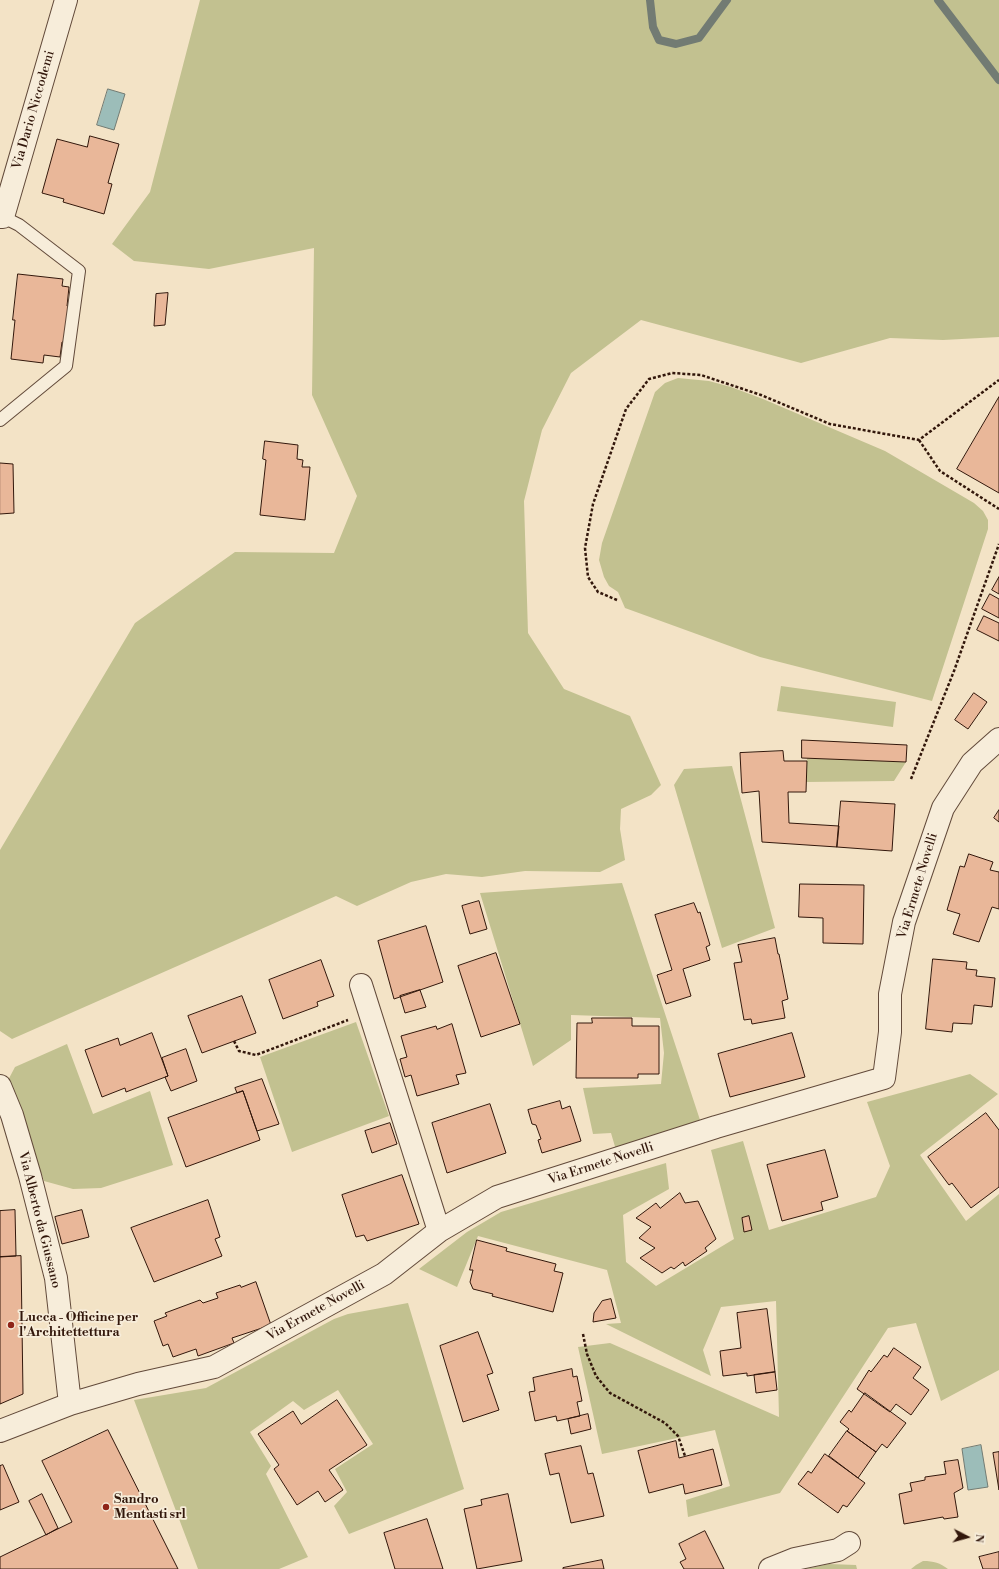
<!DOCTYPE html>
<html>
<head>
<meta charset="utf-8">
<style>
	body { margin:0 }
	#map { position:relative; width:999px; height:1569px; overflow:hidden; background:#f3e3c6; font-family:"Libre Bodoni",serif }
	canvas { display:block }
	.north { position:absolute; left:947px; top:1517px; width:40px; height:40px; -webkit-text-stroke:3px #f7edda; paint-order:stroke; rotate:96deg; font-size:11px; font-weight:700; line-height:16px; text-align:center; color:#32170b }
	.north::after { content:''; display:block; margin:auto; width:14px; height:18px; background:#32170b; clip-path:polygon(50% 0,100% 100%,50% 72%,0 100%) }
</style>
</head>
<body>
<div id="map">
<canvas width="999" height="1569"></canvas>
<div class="north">N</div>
</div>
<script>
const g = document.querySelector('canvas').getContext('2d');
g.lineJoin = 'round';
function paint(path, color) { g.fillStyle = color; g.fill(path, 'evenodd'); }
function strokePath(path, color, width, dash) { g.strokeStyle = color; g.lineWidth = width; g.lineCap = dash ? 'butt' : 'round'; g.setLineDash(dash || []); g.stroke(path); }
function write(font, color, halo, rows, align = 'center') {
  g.font = font + ' "Libre Bodoni",serif'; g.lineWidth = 3.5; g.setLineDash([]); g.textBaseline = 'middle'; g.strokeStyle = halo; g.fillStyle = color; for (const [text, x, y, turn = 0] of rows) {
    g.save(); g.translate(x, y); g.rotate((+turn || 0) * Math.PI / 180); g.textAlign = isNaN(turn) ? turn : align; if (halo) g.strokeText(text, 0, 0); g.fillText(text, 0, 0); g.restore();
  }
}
const green = new Path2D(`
	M200,0H999V337L943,340L890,338L801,363L641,320L571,373L542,430L524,501L528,633L564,689L630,716L661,785L651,795L621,809L620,829L625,860L600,872L525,871L482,877L446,874L411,882L357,906L336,896L12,1039L0,1031V850L135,623L235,552L334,553L357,496L312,395L314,248L209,269L134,261L112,244L150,192Z
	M678,378L709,381L731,387L763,399L885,451L974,503L983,511L988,520V529L932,701L760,657L625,608L618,592L609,586L604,577L599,560L602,543L655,392L665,383Z
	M781,686L896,702L893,727L777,711Z
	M807,758L906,762L894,781L806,782Z
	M732,766L775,928L722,948L674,785L684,769Z
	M622,883L700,1120L616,1150L611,1133L593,1134L583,1088L661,1084L664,1053L660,1018L571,1015V1040L533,1066L480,893Z
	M356,1022L389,1116L292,1152L260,1057Z
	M67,1044L93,1114L150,1091L173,1165L101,1188L73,1189L44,1181L23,1123L5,1086L15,1067Z
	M970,1074L998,1094L920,1155L966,1221L999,1194V1370L941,1401L916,1323L888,1328L780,1493L688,1517L686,1500L730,1486L715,1430L602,1454L578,1347L610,1343L779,1417L776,1301L721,1307L703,1350L711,1376L606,1324L621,1323L607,1270L478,1236L457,1287L419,1269L467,1232L501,1212L666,1163L669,1189L623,1215L626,1262L656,1286L734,1239L711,1150L743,1141L769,1230L876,1197L890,1166L867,1102Z
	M408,1303L464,1489L349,1534L334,1506L347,1492L335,1469L373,1444L338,1390L304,1410L293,1401L250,1432L271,1466L266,1474L308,1557L279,1569H198L134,1400L206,1388L334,1319L348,1314Z
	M923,1561C934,1561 940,1563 948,1569H911L916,1565Z
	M829,1564L856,1565L857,1569H806Z`);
const water = new Path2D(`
	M108,89L125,94L114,130L97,125Z
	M981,1445L988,1487L968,1490L962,1449Z`);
const stream = new Path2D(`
	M650,0L653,27L659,40L676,44L699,38L727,0
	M938,0L999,80`);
const building = new Path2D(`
	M90,136L119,144L108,183L112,184L104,214L63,202L64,199L42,193L57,139L87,147Z
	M18,274L63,279L62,286L69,287L67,306L72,307L67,342H62L60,357L44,355L43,363L11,359L15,320H13Z
	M168,293L165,325L154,326L156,294Z
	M999,397V493L957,469Z
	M265,441L298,445L297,459L303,460L302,467H310L305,520L260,515L266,460L263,459Z
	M0,463L13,464L14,513L0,514Z
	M999,577V594L992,590Z
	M990,594L999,599V618L982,609Z
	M984,616L999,623V641L977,630Z
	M974,693L987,702L968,729L955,720Z
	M802,740L907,745L906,762L802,758Z
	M783,751L784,761H807L806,792H788L789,823L839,826L837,847L762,842L759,791L742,793L740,753Z
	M841,801L895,804L892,851L837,847Z
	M999,810V822L994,818Z
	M969,854L993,862L990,870L999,872V909L992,907L979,942L953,934L960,914L947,910L960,866L964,867Z
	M800,884L864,885L863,944L823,943V918L799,917Z
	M479,901L487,929L470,934L462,906Z
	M694,903L698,913L700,912L710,945L706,947L710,960L683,969L691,996L666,1004L657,975L672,970L655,915Z
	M426,926L443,982L394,999L378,941Z
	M775,938L778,954H779L788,999L782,1001L785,1018L752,1024L751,1019L744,1020L734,963L742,962L738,945Z
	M496,953L520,1024L481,1037L458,966Z
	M933,959L967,962L966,969L977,970L976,976L995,978L992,1007L974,1005L972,1024L953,1023L952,1032L926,1029Z
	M321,960L334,996L317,1002L318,1006L283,1019L269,980Z
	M420,990L426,1007L405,1013L400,996Z
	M242,996L256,1033L202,1053L188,1016Z
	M592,1018H632V1026H659V1074H638V1078H576L577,1023H592Z
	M452,1024L466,1073L456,1075L459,1084L417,1096L411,1075L405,1077L400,1059L407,1057L401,1036L436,1026L437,1029Z
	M152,1033L168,1076L126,1092L125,1088L102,1097L85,1050L118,1038L120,1045Z
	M792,1033L805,1077L730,1097L718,1054Z
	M186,1049L197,1081L171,1091L165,1077L168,1076L162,1058Z
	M262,1079L279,1124L257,1131L243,1091L237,1093L235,1088Z
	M243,1091L260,1140L186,1167L168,1118Z
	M560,1101L562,1109L570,1106L581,1141L542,1153L538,1140L541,1139L536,1125L532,1124L528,1110Z
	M490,1104L506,1153L447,1173L432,1123Z
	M986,1113L999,1130V1187L971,1208L952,1183L949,1185L928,1157Z
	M390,1123L397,1144L372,1153L365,1131Z
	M825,1150L838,1197L821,1202L823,1210L782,1221L767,1165Z
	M402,1175L419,1224L367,1241L364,1235L356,1237L342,1195Z
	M680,1193L685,1203L698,1201L716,1239L705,1248L707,1251L685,1266L683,1262L674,1269L671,1267L662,1273L640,1258L655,1248L639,1238L651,1227L636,1218L656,1203L660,1208Z
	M208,1200L220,1237L215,1239L222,1256L154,1282L131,1228Z
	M15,1210L16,1256L0,1257V1211Z
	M82,1210L89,1237L62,1244L55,1217Z
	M749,1216L752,1230L744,1232L742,1218Z
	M477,1240L507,1248L506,1251L556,1264L554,1271L563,1273L553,1312L492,1296L493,1294L473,1289L470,1282L473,1270H470Z
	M21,1256L23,1394L0,1404V1257Z
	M256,1282L271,1325L232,1338L234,1343L198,1356L196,1349L173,1357L168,1344L163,1346L154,1321L167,1316L165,1313L200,1300L203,1303L218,1298L216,1293L240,1285L241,1287Z
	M611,1299L616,1318L593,1322L594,1313L602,1301Z
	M767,1309L775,1372L747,1376V1373L723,1376L720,1351L741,1348L737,1313Z
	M478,1332L493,1373L487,1375L499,1410L463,1422L440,1346Z
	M894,1348L921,1367L913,1378L929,1390L911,1415L896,1404L890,1412L857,1389L869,1370L871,1372L884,1355L887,1357Z
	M572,1369L573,1377L577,1376L582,1401L577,1402L580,1416L557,1421L556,1416L535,1421L529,1392L535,1391L533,1378Z
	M775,1372L777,1390L756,1393L754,1375Z
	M865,1393L906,1423L887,1448L882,1444L876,1452L847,1431L849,1429L840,1422L849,1410L851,1412Z
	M337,1400L367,1445L329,1470L343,1490L325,1502L318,1491L297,1505L274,1469L279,1465L258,1434L293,1411L301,1424Z
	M588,1414L591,1429L571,1434L568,1419Z
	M108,1430L178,1569H0V1557L72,1522L42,1461Z
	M847,1431L876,1452L858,1478L829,1456Z
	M676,1441L679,1458L713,1449L722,1485L685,1494L683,1484L649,1493L638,1451Z
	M581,1446L588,1474L593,1473L604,1516L571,1523L559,1473L550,1475L545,1454Z
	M999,1452V1490L993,1453Z
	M825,1454L865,1483L847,1507L843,1505L838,1513L798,1484L808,1471L811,1473Z
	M958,1460L963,1488L954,1493L958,1517L944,1519L943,1517L904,1524L899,1494L912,1491L910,1483L925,1480V1477L946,1474L944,1462Z
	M3,1465L19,1502L0,1510V1466Z
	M42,1494L58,1528L46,1535L29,1501Z
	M508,1494L522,1561L477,1569L464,1509L482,1505L481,1500Z
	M427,1519L443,1569H395L384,1533Z
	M705,1531L724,1569H684L680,1562L686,1559L679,1544Z
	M999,1552V1569H983L979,1557Z
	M602,1560L604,1569H563V1568Z`);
const path = new Path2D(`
	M919,440L940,471L999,509
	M617,600L598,592L588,577L585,548L593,504L626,409L649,379L672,373L701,375L761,395L830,424L919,440L999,380
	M911,779L954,671L999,544
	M234,1041L239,1051L256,1055L348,1020
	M583,1334L587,1354L596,1376L610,1393L665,1423L678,1436L685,1456`);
const lane = new Path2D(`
	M0,420L66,366L79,271L19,225L3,217`);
const street = new Path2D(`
	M0,217H3L66,0
	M361,985L439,1231
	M0,1086L12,1115L30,1176L56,1278L70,1404
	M0,1431L70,1404L138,1384L214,1367L384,1274L439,1231L497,1197L716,1127L884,1078L890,1032V994L904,922L943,808L972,763L999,739
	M770,1569L795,1559L838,1550L849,1543`);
const markers = [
	[11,1325,4,"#8f2418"],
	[106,1507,4,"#8f2418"]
];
const streetNames = [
	["Via Dario Niccodemi",34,110,-74],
	["Via Ermete Novelli",918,886,-73],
	["Via Ermete Novelli",601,1164,-18],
	["Via Alberto da Giussano",39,1220,76],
	["Via Ermete Novelli",316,1311,-29]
];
const poiNames = [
	["Lucca - Officine per",19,1318],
	["l'Architettettura",19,1333],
	["Sandro",114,1500],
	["Mentasti srl",114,1515]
];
paint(green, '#c2c190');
paint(water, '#9cbdb9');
strokePath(water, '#727b73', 1);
strokePath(stream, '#727b73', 8);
paint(building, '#e9b799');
strokePath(building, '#32170b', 1);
strokePath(lane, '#624a3a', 14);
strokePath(street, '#624a3a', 24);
strokePath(path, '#32170b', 2.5, [3, 2]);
strokePath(lane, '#f7edda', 12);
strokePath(street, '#f7edda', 22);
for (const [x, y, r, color] of markers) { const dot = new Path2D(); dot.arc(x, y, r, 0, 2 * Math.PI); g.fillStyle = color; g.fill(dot); strokePath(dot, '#f7edda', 1.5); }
write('13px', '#32170b', '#f7edda', streetNames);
write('bold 13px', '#32170b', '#f7edda', poiNames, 'left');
</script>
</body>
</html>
